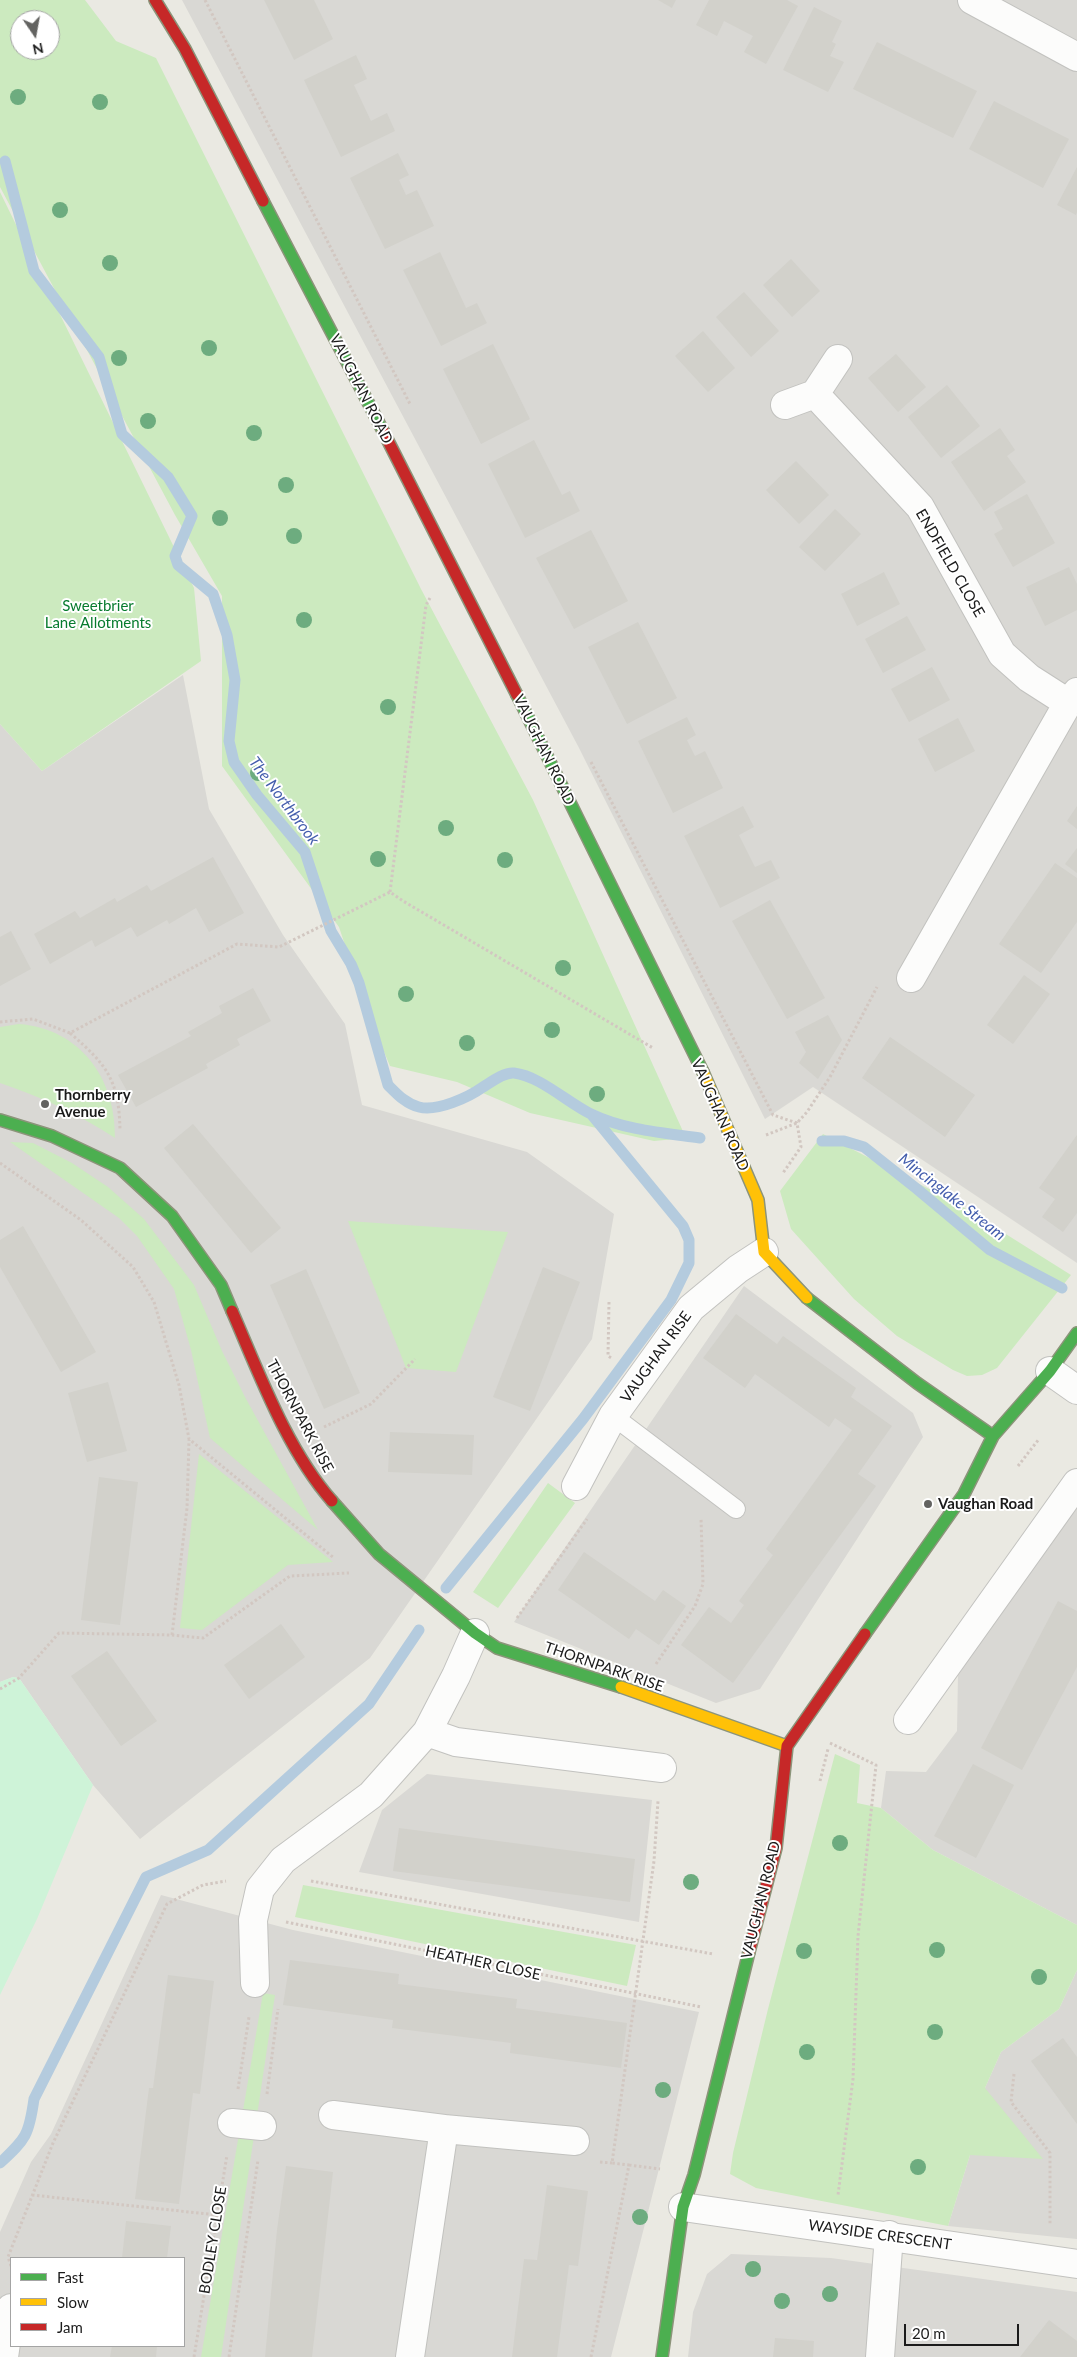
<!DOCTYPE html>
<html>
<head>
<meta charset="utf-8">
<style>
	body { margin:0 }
	#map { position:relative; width:1077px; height:2357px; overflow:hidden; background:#eae9e2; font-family:Lato,sans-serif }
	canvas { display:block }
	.legend { position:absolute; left:10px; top:2257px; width:175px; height:90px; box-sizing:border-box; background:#fff; border:1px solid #a4a4a4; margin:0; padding:6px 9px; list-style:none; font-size:15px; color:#1b1b1b }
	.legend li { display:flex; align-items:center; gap:10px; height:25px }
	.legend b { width:25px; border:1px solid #a4a4a4 }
	.north { position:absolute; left:10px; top:10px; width:50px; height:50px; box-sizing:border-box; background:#fff; border:1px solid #a4a4a4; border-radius:50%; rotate:168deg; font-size:14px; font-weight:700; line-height:20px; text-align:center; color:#1b1b1b }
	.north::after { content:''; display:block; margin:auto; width:18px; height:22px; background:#636361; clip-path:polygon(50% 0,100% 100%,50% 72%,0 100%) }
	.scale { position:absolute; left:904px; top:2324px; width:115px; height:22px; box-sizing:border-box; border:2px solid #1b1b1b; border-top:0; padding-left:6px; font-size:15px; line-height:18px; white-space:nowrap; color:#1b1b1b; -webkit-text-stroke:4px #fff; paint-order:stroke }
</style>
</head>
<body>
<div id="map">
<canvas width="1077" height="2357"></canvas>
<ul class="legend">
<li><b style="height:6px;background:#4caf50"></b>Fast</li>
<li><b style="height:6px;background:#ffc107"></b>Slow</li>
<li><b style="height:6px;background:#c62828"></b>Jam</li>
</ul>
<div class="north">N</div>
<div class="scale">20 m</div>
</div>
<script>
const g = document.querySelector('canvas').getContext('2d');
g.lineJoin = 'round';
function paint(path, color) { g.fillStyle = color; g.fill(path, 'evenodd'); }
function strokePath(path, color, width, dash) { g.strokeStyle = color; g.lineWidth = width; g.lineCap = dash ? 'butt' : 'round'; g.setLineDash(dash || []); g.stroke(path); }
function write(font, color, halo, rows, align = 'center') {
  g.font = font + ' Lato,sans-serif'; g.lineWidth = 4; g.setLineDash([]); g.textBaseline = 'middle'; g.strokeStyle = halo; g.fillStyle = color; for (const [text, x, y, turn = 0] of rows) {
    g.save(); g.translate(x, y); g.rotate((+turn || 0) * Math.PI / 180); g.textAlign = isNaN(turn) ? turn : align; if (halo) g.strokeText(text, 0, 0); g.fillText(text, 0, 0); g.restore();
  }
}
const residential = new Path2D(`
	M182,0H1077V1263L813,1087L765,1119L578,746Z
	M183,675L209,809L283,935L345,1024L362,1105L527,1152L614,1214L592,1339L370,1658L140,1839L93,1785L19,1678L13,1677L0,1682V724L42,771Z
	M744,1286L913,1413L923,1437L760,1689L716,1703L514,1622Z
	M1077,1499V1925L933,1850L881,1808L886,1771L926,1772L957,1731L958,1675Z
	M427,1774L652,1800L639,1922L359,1872L382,1810Z
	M161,1895L293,1930L699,2012L611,2357H0V2232L31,2162L51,2134ZM11,2258H184V2346H11Z
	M1077,1970V2239L948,2226L970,2155L985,2088L1001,2052L1059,2009Z
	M731,2254L831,2258L1077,2292V2357H688L693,2312L707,2274Z`);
const grass = new Path2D(`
	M0,0H85L116,41L156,58L421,589L533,800L686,1138L654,1141L530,1113L457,1082L390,1066L368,1014L339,927L222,766V596L175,515L0,187ZM20,20H50V50H20Z
	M0,192L194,588L201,661L42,771L0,724Z
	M19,1024C81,1029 116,1079 115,1138C78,1114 42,1097 0,1083V1027Z
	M823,1134L958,1204L1071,1275L997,1368L982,1375L967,1376L953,1370L897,1336L854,1299L791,1229L780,1191Z
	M10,1142L33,1143L72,1163L108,1187L144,1219L194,1285L222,1351L245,1397L318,1530L210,1438L191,1350L174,1289L137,1236L119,1218Z
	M348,1221L508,1232L456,1372L406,1368Z
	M199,1454L333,1562L288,1565L202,1630L180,1628Z
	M548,1483L575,1503L498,1608L473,1592Z
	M835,1754L860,1765L857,1803L881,1808L933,1850L1077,1925V1970L1059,2009L1001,2052L985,2088L1043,2159L970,2155L948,2226L756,2188L730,2174L733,2153L768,2009Z
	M303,1885L636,1945L627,1986L295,1917Z
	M263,1993L275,1995L221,2357H201Z`);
const park = new Path2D(`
	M13,1677L19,1678L93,1785L37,1919L0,1995V1682Z`);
const stream = new Path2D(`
	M5,161L34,271L99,357L122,434L168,477L192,516L175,556L178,565L213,594L227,635L235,680L229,741L234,762L257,795L305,852L331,931L351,964L359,983L388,1085C397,1094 406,1104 419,1107C437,1112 469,1097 483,1087C491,1082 504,1072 514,1073C540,1076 568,1103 591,1114C624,1130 664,1133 700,1138
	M822,1141H844L864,1147L917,1189L990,1250L1062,1288
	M446,1588L583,1419L671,1300L689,1263V1240L683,1226L592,1115
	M0,2163C26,2139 29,2135 34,2099L146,1877L208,1850L369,1704L419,1630`);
const building = new Path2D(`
	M264,0H314L333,39L294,60Z
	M658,0H676L672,8Z
	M709,0H787L798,6L766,64L744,52L753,36L724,21L717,36L696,25Z
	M814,7L842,21L832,42L836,44L830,56L844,62L828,92L783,70Z
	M877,42L977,91L953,138L853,89Z
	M356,55L367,79L354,85L371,121L387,113L395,131L341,157L304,80Z
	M994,101L1069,139L1043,188L969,149Z
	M398,153L409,175L399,180L406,195L417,190L434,226L385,249L350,178Z
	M1077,167V212L1076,215L1057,205Z
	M440,252L466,308L477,303L487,323L441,346L403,270Z
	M791,259L820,291L792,317L763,285Z
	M744,292L779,331L751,357L716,317Z
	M703,331L735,368L708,392L675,356Z
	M493,344L530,419L481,444L443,369Z
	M896,354L926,387L898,412L868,378Z
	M947,385L980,426L941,458L908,417Z
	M1000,428L1015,450L1007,456L1026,482L984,511L951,462Z
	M534,440L562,495L570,491L580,511L525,538L488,464Z
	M796,461L829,495L799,524L766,490Z
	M1027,494L1055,543L1013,567L994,534L1003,529L994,512Z
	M835,509L861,534L825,571L799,547Z
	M591,530L628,601L574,629L536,558Z
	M1069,567L1077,584V610L1045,626L1026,587Z
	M884,572L900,604L857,626L841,594Z
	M907,616L926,650L883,673L865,639Z
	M638,622L677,698L627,724L588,647Z
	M932,667L950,700L909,722L891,689Z
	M687,717L696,735L687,740L695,756L705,751L723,788L673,813L638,741Z
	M958,718L975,751L935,772L918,739Z
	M743,806L754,827L739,835L755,867L771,860L780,878L720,908L684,836Z
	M1077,806V829L1067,821Z
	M1077,848V873L1065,864Z
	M213,857L244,913L209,932L196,908L169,924L167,920L137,937L131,927L95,947L92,940L50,964L34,934L75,911L80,918L115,898L117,902L147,885L151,891Z
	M1055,863L1077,878V922L1041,973L999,944Z
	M770,900L825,998L787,1019L732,921Z
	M11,931L31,969L0,986V937Z
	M1024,975L1050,994L1013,1044L987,1025Z
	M253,988L271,1021L237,1039L240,1045L206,1064L208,1068L136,1107L118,1075L191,1036L188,1032L222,1013L219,1006Z
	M828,1015L842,1040L818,1079L799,1063L806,1052L795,1032Z
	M890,1037L975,1095L945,1137L862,1078Z
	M193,1124L281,1228L251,1253L164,1148Z
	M1077,1135V1213L1063,1232L1042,1217L1055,1199L1039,1188Z
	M23,1226L96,1352L61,1372L0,1267V1240Z
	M543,1267L580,1282L530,1411L493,1397Z
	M306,1269L360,1393L324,1409L270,1285Z
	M736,1314L777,1344L783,1336L856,1388L851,1397L892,1426L858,1474L876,1486L733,1683L681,1645L709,1607L731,1623L744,1605L739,1601L773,1555L766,1549L852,1430L835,1418L829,1427L755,1374L745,1388L703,1358Z
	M108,1382L127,1451L87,1462L68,1393Z
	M390,1432L474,1435L472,1475L388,1472Z
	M99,1477L138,1482L120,1625L81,1620Z
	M584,1552L655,1601L663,1590L686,1606L659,1645L636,1629L629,1639L558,1590Z
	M1058,1601L1077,1611V1667L1022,1770L981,1748Z
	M281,1624L305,1657L249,1699L224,1665Z
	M107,1651L157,1721L121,1746L71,1676Z
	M973,1764L1014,1785L976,1858L934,1836Z
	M399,1828L635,1859L630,1902L393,1871Z
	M290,1960L399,1974L398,1984L517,1999L516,2008L627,2023L621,2068L510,2053L511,2043L392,2028L393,2020L283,2005Z
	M168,1975L214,1981L200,2094L193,2093L179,2204L135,2199L149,2088H153Z
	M1063,2038L1077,2057V2124L1031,2061Z
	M286,2166L333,2172L312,2357H265L277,2230Z
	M547,2185L588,2191L578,2266L569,2265L557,2357H512L524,2259L537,2260Z
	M126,2221L171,2226L167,2258H122Z
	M1049,2320L1077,2341V2357H1020Z
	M775,2338L814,2341L813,2357H773Z
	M112,2346H157L156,2357H110Z`);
const path = new Path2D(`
	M205,0L410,404
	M591,762L773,1115L797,1123L801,1147L783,1173
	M390,892L426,605L430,598
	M0,1022L33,1019L70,1033L237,944L279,947L390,892L403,901L653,1048
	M70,1033C107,1065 119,1080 120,1130
	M766,1135L797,1123L807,1112L830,1077L877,987
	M0,1163L81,1220L133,1267L154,1302L179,1385L189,1439L334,1558
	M609,1302L608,1356L613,1359
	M324,1427L371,1404L415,1359
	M1018,1466L1039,1439
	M517,1618L587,1519
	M172,1635L187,1508L189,1440
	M656,1664L695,1606L703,1584L701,1518
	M0,1689L19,1678L59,1633L172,1635L203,1638L290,1576L349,1573
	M830,1743L876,1765L858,1936L853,2079L838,2195
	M820,1781L828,1749
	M311,1881L713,1954
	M286,1922L701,2007
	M1014,2074L1011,2102L1050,2153V2225
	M238,2089L249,2017
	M267,2094L278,2009
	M600,2162L612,2163
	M629,2165L660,2169
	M32,2195L217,2215
	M11,2266L8,2257L53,2143L167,1904L203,1885L226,1881
	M194,2357L227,2155
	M229,2357L258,2160
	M591,2357L629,2165L612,2163L654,1861L658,1801`);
const lane = new Path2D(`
	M613,1416L736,1509`);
const street = new Path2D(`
	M972,0L1077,57
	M815,394L920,507L1002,654L1029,678L1068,703
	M785,405L815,394L838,359
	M911,978L1068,703L1077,692
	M1050,1371L1077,1390
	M576,1486L613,1416L691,1308L738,1269L764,1252
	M908,1720L1077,1483
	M427,1732L456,1676L475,1633
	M255,1983L253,1920L260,1889L283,1860L371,1795L427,1732L456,1742L662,1768
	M333,2115L444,2129
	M232,2123L262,2126
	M683,2207L1077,2264
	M4,2357L11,2308
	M410,2357L444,2129L575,2141
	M880,2357L889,2235`);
const fast = new Path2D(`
	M263,201L383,431
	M517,695L703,1072
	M0,1120L52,1136L120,1168L172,1216L221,1285L232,1311
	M807,1298L917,1383L993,1436
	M332,1501L379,1554L475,1633L497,1648L621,1687
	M865,1634L964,1494L993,1436L1050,1371L1077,1333
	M662,2357L683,2207L694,2175L749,1952`);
const slow = new Path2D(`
	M703,1072L758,1200L764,1252L807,1298
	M621,1687L787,1746`);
const jam = new Path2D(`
	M155,0L185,49L263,201
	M383,431L517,695
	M232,1311C259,1373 287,1450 332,1501
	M749,1952L776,1848L787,1746L865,1634`);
const trees = [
	[18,97],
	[100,102],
	[60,210],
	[110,263],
	[209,348],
	[119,358],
	[148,421],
	[254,433],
	[286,485],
	[220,518],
	[294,536],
	[304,620],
	[388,707],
	[258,773],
	[446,828],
	[378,859],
	[505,860],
	[563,968],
	[406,994],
	[552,1030],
	[467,1043],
	[597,1094],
	[840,1843],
	[691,1882],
	[937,1950],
	[804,1951],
	[1039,1977],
	[935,2032],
	[807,2052],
	[663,2090],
	[918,2167],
	[640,2217],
	[753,2269],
	[830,2294],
	[782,2301]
];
const markers = [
	[45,1104,5,"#636361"],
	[928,1504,5,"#636361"]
];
const streetNames = [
	["VAUGHAN ROAD",361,389,63],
	["ENDFIELD CLOSE",950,563,60],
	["VAUGHAN ROAD",544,750,64],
	["VAUGHAN ROAD",720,1115,66],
	["VAUGHAN RISE",656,1357,-54],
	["THORNPARK RISE",300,1416,62],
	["THORNPARK RISE",604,1667,19],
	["VAUGHAN ROAD",761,1900,-76],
	["HEATHER CLOSE",483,1963,12],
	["WAYSIDE CRESCENT",880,2235,8],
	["BODLEY CLOSE",213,2240,-81]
];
const parkNames = [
	["Sweetbrier",98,606],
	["Lane Allotments",98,623]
];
const poiNames = [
	["Thornberry",55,1095],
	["Avenue",55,1112],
	["Vaughan Road",938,1504]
];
const waterNames = [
	["The Northbrook",284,801,53],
	["Mincinglake Stream",952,1197,38]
];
paint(residential, '#d9d8d4');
paint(grass, '#cceabf');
paint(park, '#cef3d8');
strokePath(stream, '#b4cbde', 11);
paint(building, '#d2d1cb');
strokePath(lane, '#c2c2bf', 20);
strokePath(street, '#c2c2bf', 30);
strokePath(fast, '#8c947a', 14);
strokePath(slow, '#8c947a', 14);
strokePath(jam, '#8c947a', 14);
strokePath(path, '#d2c7c1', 3, [2.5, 2.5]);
strokePath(lane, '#fcfcfb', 18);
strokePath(street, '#fcfcfb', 28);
strokePath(fast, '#4caf50', 11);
strokePath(slow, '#ffc107', 11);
strokePath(jam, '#c62828', 11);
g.fillStyle = '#6dac7f';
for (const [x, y] of trees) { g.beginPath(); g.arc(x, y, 8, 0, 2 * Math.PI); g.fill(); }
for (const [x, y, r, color] of markers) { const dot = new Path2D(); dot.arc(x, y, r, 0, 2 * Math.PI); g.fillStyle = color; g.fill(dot); strokePath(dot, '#fff', 2); }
write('15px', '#1b1b1b', '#fff', streetNames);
write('15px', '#077b2e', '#fff', parkNames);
write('bold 15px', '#1b1b1b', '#fff', poiNames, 'left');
write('italic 16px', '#445ead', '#fff', waterNames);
</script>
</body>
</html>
